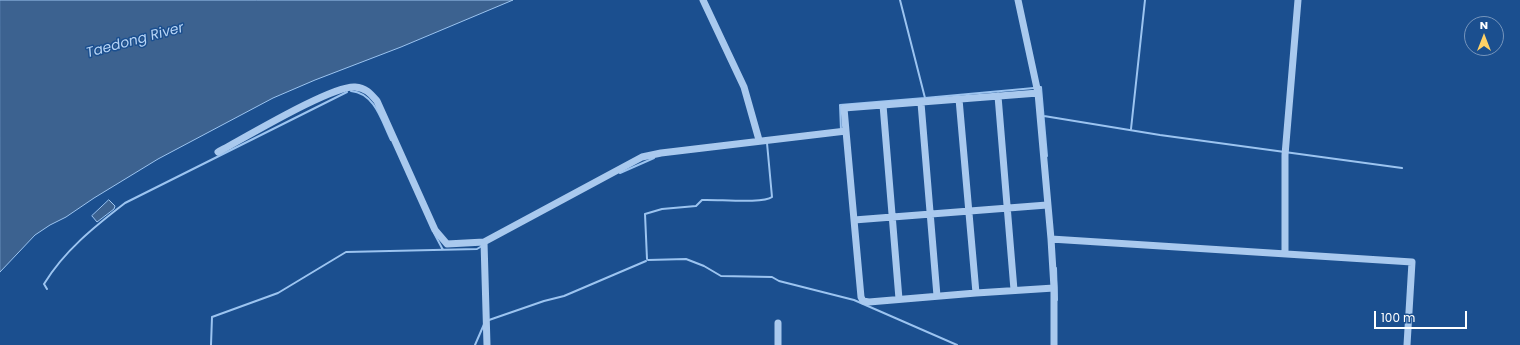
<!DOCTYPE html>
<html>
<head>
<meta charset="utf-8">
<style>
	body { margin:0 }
	#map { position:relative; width:1520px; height:345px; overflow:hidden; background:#1b4f8f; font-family:Poppins,sans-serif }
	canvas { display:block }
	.north { position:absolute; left:1464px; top:16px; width:40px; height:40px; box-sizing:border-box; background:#1b4f8f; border:1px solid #7695bc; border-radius:50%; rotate:0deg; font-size:11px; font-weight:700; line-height:16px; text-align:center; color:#fff }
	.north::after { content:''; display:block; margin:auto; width:14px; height:18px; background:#ffd166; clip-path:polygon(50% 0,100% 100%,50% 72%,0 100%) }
	.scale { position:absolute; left:1374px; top:311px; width:93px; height:18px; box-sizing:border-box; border:2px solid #fff; border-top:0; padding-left:5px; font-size:12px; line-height:14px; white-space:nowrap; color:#fff; -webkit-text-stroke:3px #1b4f8f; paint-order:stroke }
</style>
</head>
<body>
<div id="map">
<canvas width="1520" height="345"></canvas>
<div class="north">N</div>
<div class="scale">100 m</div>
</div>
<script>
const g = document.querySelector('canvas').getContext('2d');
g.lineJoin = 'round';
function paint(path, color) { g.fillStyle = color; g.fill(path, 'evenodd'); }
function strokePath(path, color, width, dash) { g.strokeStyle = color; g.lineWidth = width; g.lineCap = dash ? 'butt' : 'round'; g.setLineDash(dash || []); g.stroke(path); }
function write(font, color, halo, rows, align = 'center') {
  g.font = font + ' Poppins,sans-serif'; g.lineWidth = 3; g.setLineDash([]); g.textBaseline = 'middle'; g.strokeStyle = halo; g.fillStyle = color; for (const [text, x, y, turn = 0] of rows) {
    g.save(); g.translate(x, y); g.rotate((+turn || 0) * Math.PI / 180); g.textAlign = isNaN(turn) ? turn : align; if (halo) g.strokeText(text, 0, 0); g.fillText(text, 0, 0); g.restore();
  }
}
const water = new Path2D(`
	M0,0H513L401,47L315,80L273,98L158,159L94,198L66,217L50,225L35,235L0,272Z
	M109,200L115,206L114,209L97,222L92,216Z`);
const stream = new Path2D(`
	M900,0L925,98L1034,88
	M1039,87H1041L1047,156
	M351,91C375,93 382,122 391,140
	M1044,116L1160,135L1402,168
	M1131,129L1145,0
	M841,130L840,105L925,98
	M620,173L654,158
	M434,233L443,250
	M647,259L645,214L662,209L696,206L702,200C716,199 763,204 772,197L767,143
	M648,260L686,259L704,266L721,276L772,277L779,281L854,300L957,345
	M1056,268L1057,300
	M47,289L44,284C64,251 94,227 125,203L347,92
	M489,320L544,301L564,296L646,261
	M211,345L212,317L278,293L346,252L477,249L482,246
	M475,345L485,322`);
const minor = new Path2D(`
	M703,0L744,87L759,140
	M1018,0L1038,93L1051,239L1054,288V345
	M998,96L1014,290
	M959,99L976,293
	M921,103L937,296
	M883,105L899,299
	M846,131L854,220L1047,205
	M218,152C243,139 332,85 355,87C366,88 370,93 377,101L435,230L447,244L484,242L642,157L661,153L846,131L844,108L1038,93
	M854,220L861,297L863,301L869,302L976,293L1054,288
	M1051,239L1412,262L1407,345
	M484,242L487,345
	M1285,254V155L1298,0
	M778,345V323`);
const waterNames = [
	["Taedong River",135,41,-15]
];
paint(water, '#3c6290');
strokePath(water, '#9cc4f0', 1);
strokePath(stream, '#9cc4f0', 2);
strokePath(minor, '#a9c9ee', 7);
write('italic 14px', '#b5d3f5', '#1b4f8f', waterNames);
</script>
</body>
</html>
